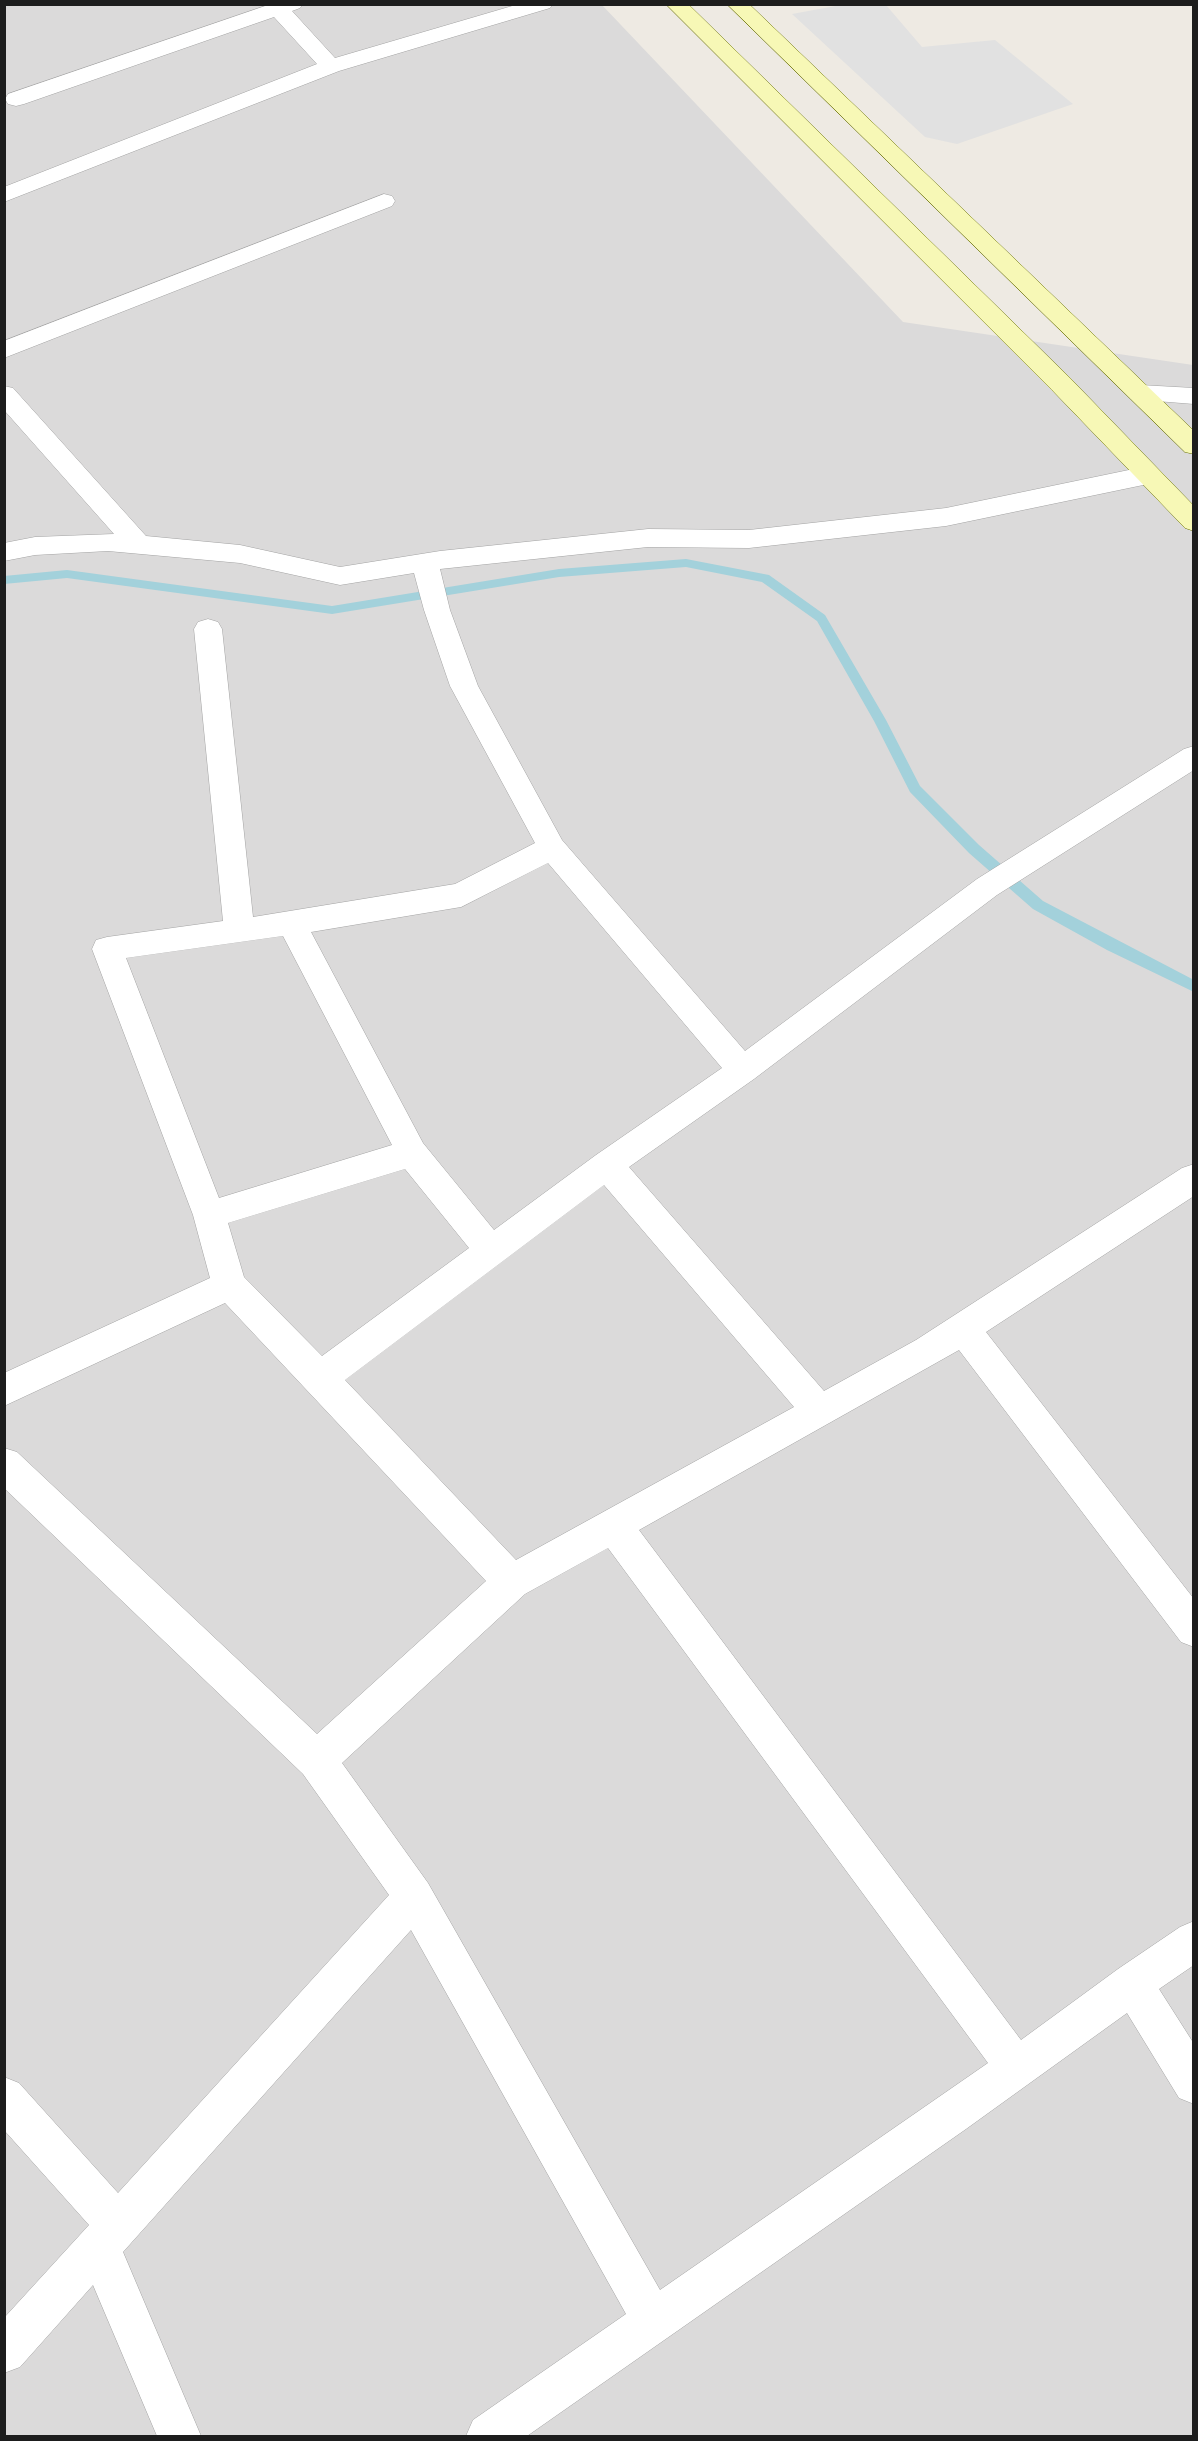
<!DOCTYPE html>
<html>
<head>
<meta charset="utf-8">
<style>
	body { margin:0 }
	#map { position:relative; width:1198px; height:2441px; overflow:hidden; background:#eeeae3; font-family:Arial,sans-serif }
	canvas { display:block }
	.frame { position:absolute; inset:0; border:6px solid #1d1d1d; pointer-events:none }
</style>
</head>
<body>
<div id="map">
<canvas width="1198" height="2441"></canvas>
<div class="frame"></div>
</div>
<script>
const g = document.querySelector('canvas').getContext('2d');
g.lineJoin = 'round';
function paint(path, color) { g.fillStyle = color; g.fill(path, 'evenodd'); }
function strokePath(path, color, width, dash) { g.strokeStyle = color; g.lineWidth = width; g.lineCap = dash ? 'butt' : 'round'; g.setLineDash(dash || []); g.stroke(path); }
const residential = new Path2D(`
	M5,5H602L903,322L1193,365V2436H5Z`);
const parking = new Path2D(`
	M841,5H886L922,47L995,40L1073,104L957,144L925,137L792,14Z`);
const stream = new Path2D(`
	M686,559L769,575L825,615L886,720L920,786L979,845L1043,901L1194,980V992L1107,950L1033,909L969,853L910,792L874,721L817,621L762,582L686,567L559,577L332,614L67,578L4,584V576L67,570L332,606L559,569Z`);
const street = new Path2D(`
	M271,4H303L300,8L292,11L335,58L519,4H553L550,8L339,71L4,202V187L317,64L274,17L24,104L16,106L8,104L5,99L8,94Z
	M384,194L392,196L395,201L392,206L4,358V341Z
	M1140,385L1194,388V404L1131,399L1128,393L1131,387Z
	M4,386L13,388L146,536L240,545L340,567L440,551L648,529L749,530L946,508L1148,466L1157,469L1161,475L1157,481L1148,484L946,526L749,548L648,547L440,569L450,610L478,686L562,840L745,1051L977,879L1184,749L1194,746V770L997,895L754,1079L629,1167L824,1391L916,1340L1182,1168L1194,1164V1196L986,1332L1194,1599V1647L1181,1642L959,1350L639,1530L1021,2040L1118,1969L1180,1927L1194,1921V1965L1159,1989L1194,2044V2104L1179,2098L1127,2013L966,2129L527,2436H466L473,2420L626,2314L411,1930L123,2252L201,2436H157L93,2285L20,2367L4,2373V2318L89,2225L4,2130V2077L19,2083L118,2193L389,1895L303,1774L4,1488V1448L17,1452L317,1734L486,1581L225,1303L4,1406V1373L210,1278L193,1215L92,949L96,940L107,937L223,921L194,629L198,622L208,619L218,622L222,629L253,917L455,884L535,843L450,686L424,610L414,573L340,585L240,563L108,551L35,555L4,561V543L35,537L114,534L4,410ZM548,863L722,1068L596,1155L494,1230L423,1143L311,932L461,907ZM283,936L392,1145L219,1198L126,958ZM405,1169L469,1248L322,1356L244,1277L228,1223ZM604,1185L794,1407L516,1560L345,1380ZM608,1548L988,2063L660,2290L428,1883L342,1763L525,1594Z`);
const secondary = new Path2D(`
	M666,4H688L1070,378L1194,506V531L1185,528L1052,390Z
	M727,4H749L1194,431V454L1185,452Z`);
paint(residential, '#dbdada');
paint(parking, '#e1e1e1');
paint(stream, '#a3d1db');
strokePath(street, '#a4a4a4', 1);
strokePath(secondary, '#6a7106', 1);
paint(street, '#fff');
paint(secondary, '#f7f8b6');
</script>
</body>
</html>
